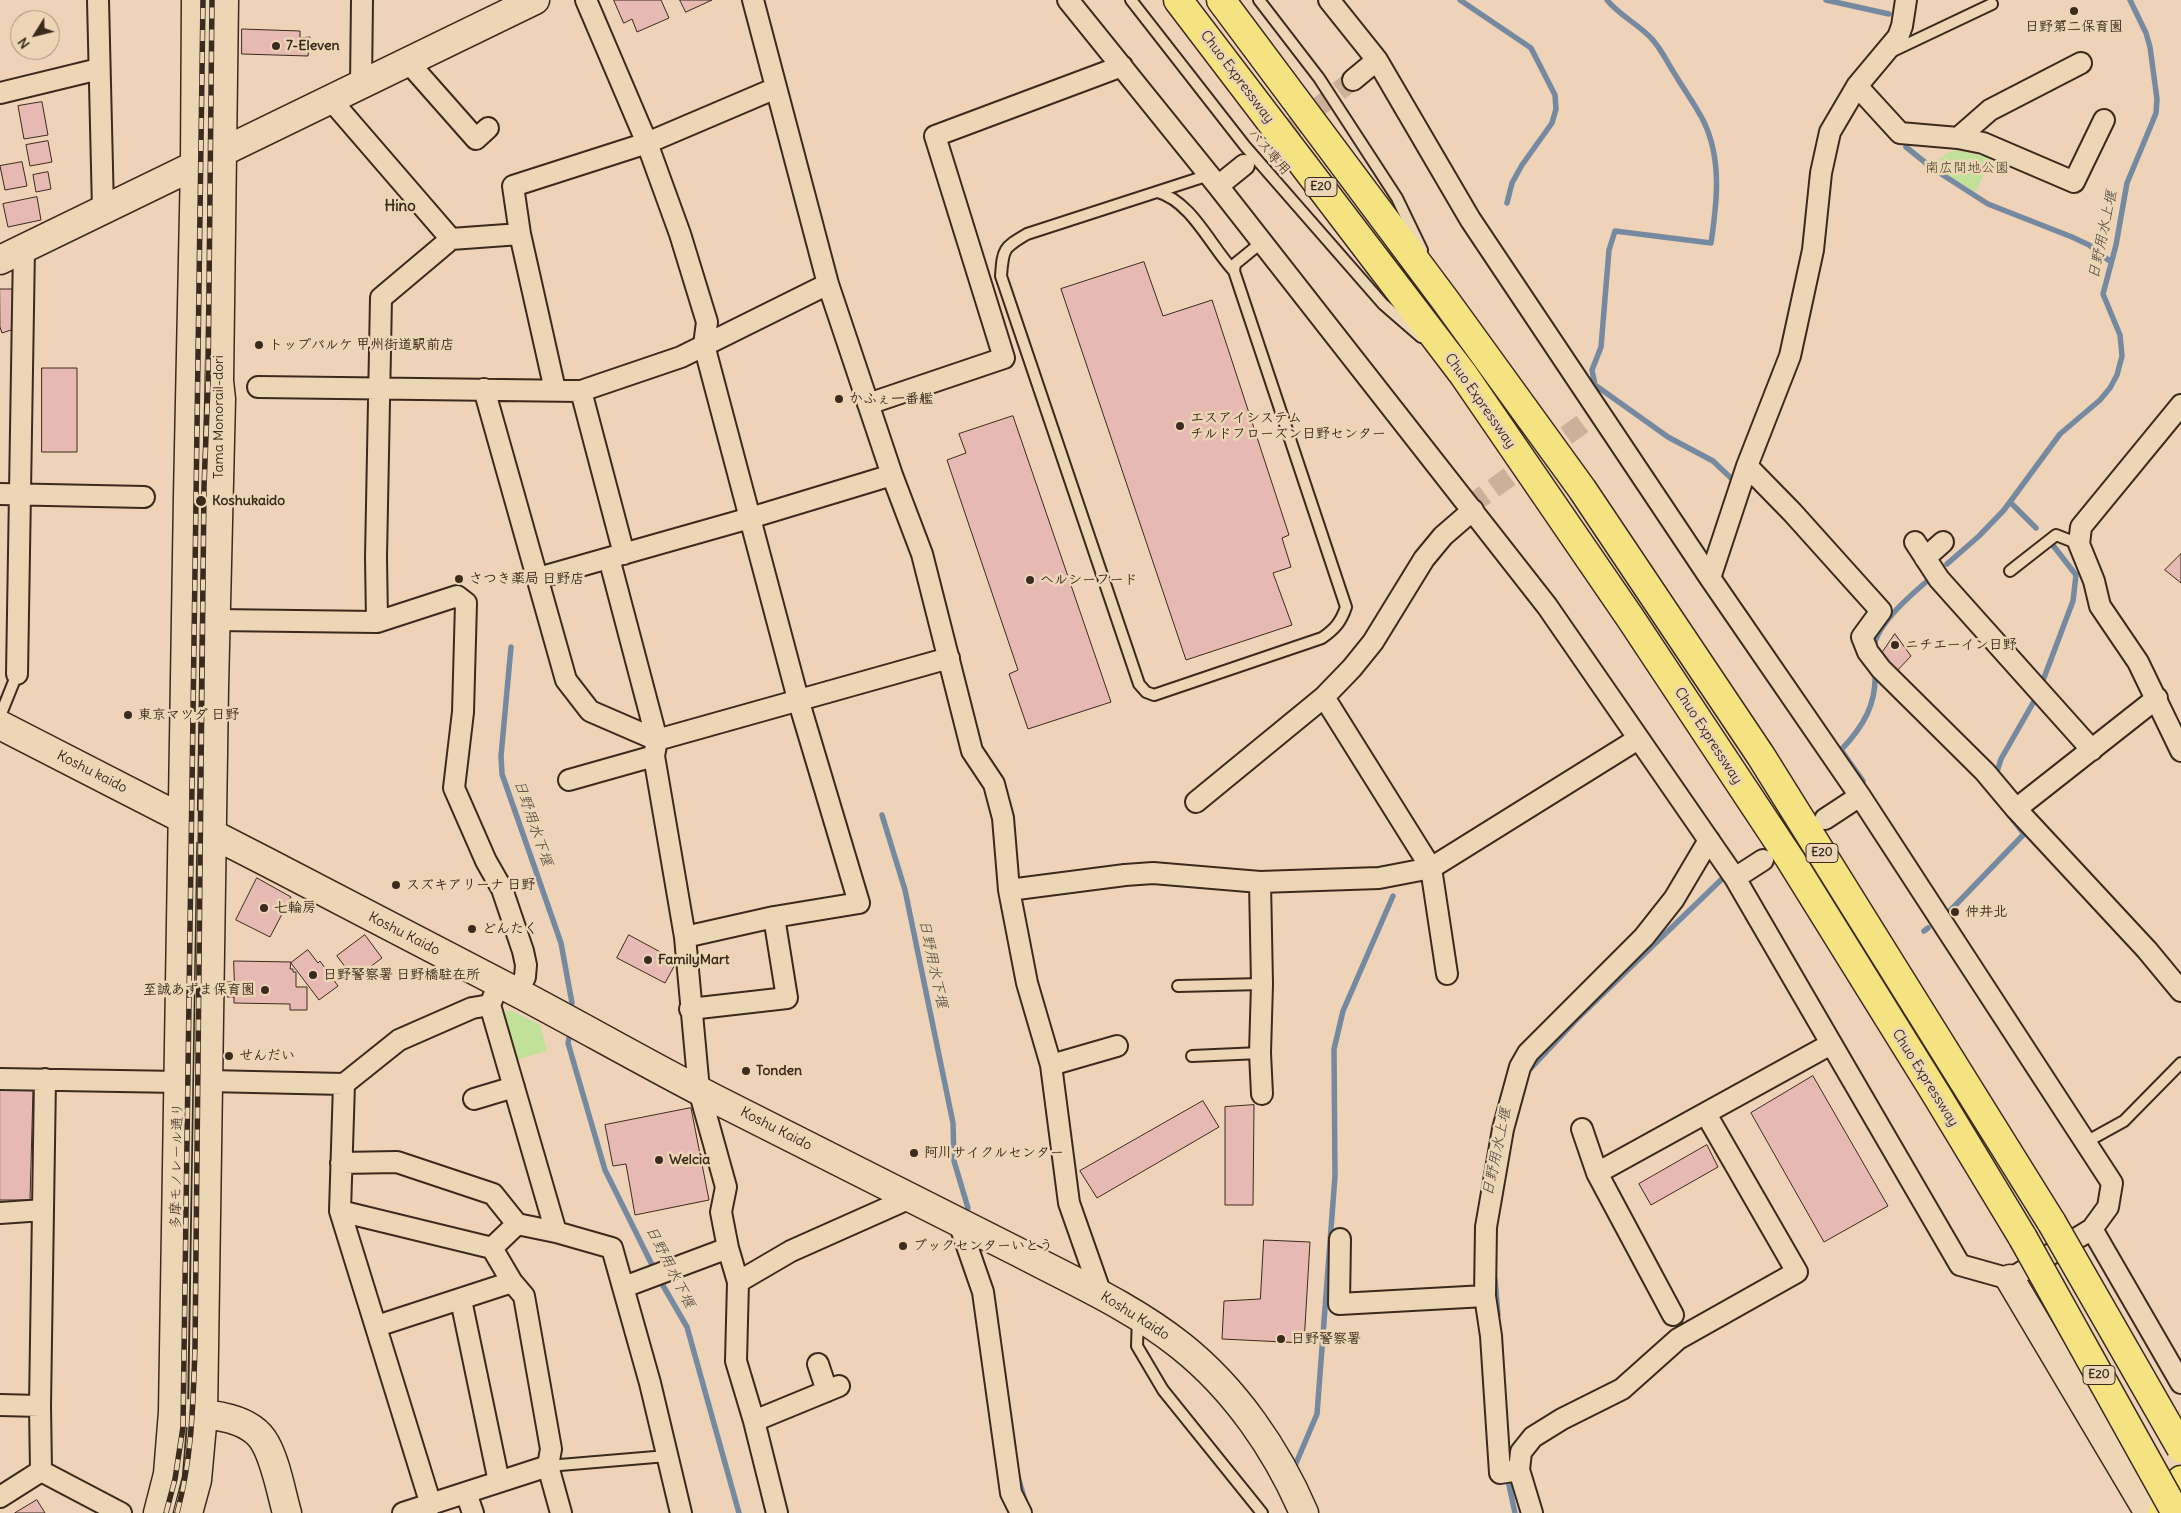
<!DOCTYPE html>
<html>
<head>
<meta charset="utf-8">
<style>
	body { margin:0 }
	#map { position:relative; width:2181px; height:1513px; overflow:hidden; background:#efd3b8; font-family:Delius,sans-serif }
	canvas { display:block }
	.north { position:absolute; left:10px; top:10px; width:50px; height:50px; box-sizing:border-box; background:#edd6b6; border:1px solid #a69179; border-radius:50%; rotate:234deg; font-size:14px; font-weight:700; line-height:20px; text-align:center; color:#3b2a1e }
	.north::after { content:''; display:block; margin:auto; width:18px; height:22px; background:#3b2a1e; clip-path:polygon(50% 0,100% 100%,50% 72%,0 100%) }
</style>
</head>
<body>
<div id="map">
<canvas width="2181" height="1513"></canvas>
<div class="north">N</div>
</div>
<script>
const g = document.querySelector('canvas').getContext('2d');
g.lineJoin = 'round';
function paint(path, color) { g.fillStyle = color; g.fill(path, 'evenodd'); }
function strokePath(path, color, width, dash) { g.strokeStyle = color; g.lineWidth = width; g.lineCap = dash ? 'butt' : 'round'; g.setLineDash(dash || []); g.stroke(path); }
function write(font, color, halo, rows, align = 'center') {
  g.font = font + ' Delius,"Klee One",sans-serif'; g.lineWidth = 5; g.setLineDash([]); g.textBaseline = 'middle'; g.strokeStyle = halo; g.fillStyle = color; for (const [text, x, y, turn = 0] of rows) {
    g.save(); g.translate(x, y); g.rotate((+turn || 0) * Math.PI / 180); g.textAlign = isNaN(turn) ? turn : align; if (halo) g.strokeText(text, 0, 0); g.fillText(text, 0, 0); g.restore();
  }
}
const green = new Path2D(`
	M1956,150L1993,158L1975,192L1932,165L1947,153Z
	M506,1011H512L540,1025L547,1051L516,1060L503,1016Z`);
const stream = new Path2D(`
	M1460,0L1531,48L1555,95L1556,109L1552,123L1522,165L1512,183L1507,203
	M1607,0C1619,15 1638,24 1651,38C1661,48 1668,64 1676,76C1685,91 1696,106 1704,122C1722,160 1717,203 1711,243L1615,231L1609,250L1601,347L1592,370L1595,385L1668,437L1713,461L1731,478
	M1826,0L1889,14
	M1906,147L1932,168L1988,204L2072,237L2089,245L2111,262
	M2010,502L2036,528
	M1947,564L1979,536L2004,510L2060,434L2100,400L2110,388L2117,375L2122,356L2120,335L2103,294L2116,245L2127,183L2152,123L2156,113L2157,99L2150,47L2146,33L2130,0
	M511,647L501,756L502,774L561,943L572,1003
	M1874,647C1877,623 1914,592 1932,577
	M2042,683L2073,601L2076,575L2052,544
	M1996,775L2001,759L2037,696
	M1863,781L1841,750C1863,727 1877,704 1875,671
	M882,815L905,890L953,1123L954,1161L968,1208
	M1944,917L2024,834L2010,816
	M1924,931L1928,928
	M569,1038L568,1043L605,1170L658,1277L687,1327L739,1513
	M1530,1069L1577,1019L1724,877
	M1495,1279L1498,1315
	M1294,1468L1317,1414L1335,1176L1334,1049L1343,1011L1393,896
	M1507,1476L1515,1513
	M1018,1477L1026,1504`);
const building = new Path2D(`
	M614,0H661L669,18L637,32L632,19L624,23Z
	M680,0H712L686,12Z
	M242,29L300,31V38L310,37L308,56L242,54Z
	M42,102L48,135L24,139L18,106Z
	M48,141L52,162L30,166L26,145Z
	M22,162L27,186L5,190L0,166Z
	M48,172L51,189L36,192L33,175Z
	M37,197L41,220L8,227L3,204Z
	M1144,262L1163,316L1212,300L1289,535L1282,538L1291,567L1273,573L1292,625L1186,660L1061,289Z
	M0,289H15L17,328L2,333L0,327Z
	M42,368H77V452H42Z
	M1013,416L1111,702L1028,729L1009,674L1018,670L947,460L966,453L959,434Z
	M2181,554V583L2165,570Z
	M1895,634L1911,656L1894,674L1878,659Z
	M257,878L291,897L270,937L236,920Z
	M365,935L382,958L354,979L337,956Z
	M629,935L677,961L665,983L617,958Z
	M308,950L318,963L320,961L338,986L319,1000L291,963Z
	M234,961L291,962L290,969H293V972H296V987H307V1010H290V1004L234,1003V997H227V982H234Z
	M1813,1076L1888,1206L1824,1242L1751,1113Z
	M0,1089L33,1090L30,1200H0Z
	M1203,1101L1219,1127L1097,1198L1080,1171Z
	M1254,1105L1253,1205H1225V1107Z
	M691,1108L709,1200L635,1215L626,1164L613,1166L605,1125Z
	M1707,1145L1718,1167L1651,1205L1639,1184Z
	M1264,1240L1310,1242L1304,1343L1222,1339L1224,1301L1260,1299Z
	M37,1500L45,1513H15Z`);
const streetTunnel = new Path2D(`
	M1244,165L1353,80
	M1469,506L1599,412`);
const lane = new Path2D(`
	M1131,0L1245,146L1383,304L1421,337
	M1259,0L1319,78L1397,198L1422,250
	M1893,49L1895,50L1992,4
	M1209,175L1027,234C1003,248 1003,249 1001,276L1139,684L1146,692L1154,695L1322,638C1335,629 1341,622 1346,607L1234,271L1235,264L1262,242
	M1158,192C1192,202 1211,247 1234,271
	M2010,571L2056,535L2079,544
	M0,716L17,674
	M1178,986L1262,984
	M1192,1056L1260,1053
	M2086,1142L2124,1121L2181,1063
	M1138,1318L1137,1346L1163,1390L1262,1513
	M548,1466L667,1456`);
const street = new Path2D(`
	M98,0L103,209
	M586,0L647,143L680,234L707,322L704,345L798,699L859,903L774,917L685,937
	M753,0L828,284L892,475L922,554L972,751L994,784L1003,818L1009,890L1027,983L1051,1065L1069,1203L1101,1294
	M1068,0L1218,186L1547,606L1735,878L1960,1265L2010,1279L2092,1229
	M1329,0L1377,60L1470,219L1710,578L1860,796L2112,1183L2108,1207L2092,1229L2181,1383
	M408,62L476,139L488,128
	M1353,80L1377,60
	M361,85L362,0
	M1857,86L1900,133L1958,138L1990,110L2081,63
	M0,93L99,69
	M331,100L451,239L381,298L376,557L377,622
	M1958,138L1983,143L2074,182L2104,120
	M1218,186L1244,165
	M520,234L513,186L647,143L776,88
	M451,239L520,234L555,390
	M258,387L581,391L681,357L828,284
	M484,389L566,680L590,711L657,740L654,756L685,937L699,1090L726,1187L721,1212L728,1248L738,1282L736,1361L754,1421L777,1513
	M581,391L624,554
	M868,404L1004,358L935,136L1122,66
	M2181,405L2081,527L2079,544L2094,581L2100,606L2138,662L2181,751
	M1747,466L1792,512L1881,611L1862,637L1868,652L1881,669L1985,772L2016,809L2147,950L2181,991
	M0,494L144,497
	M1915,542L1939,579L2092,750
	M609,558L657,740L949,658
	M1925,558L1943,542
	M538,578L750,518L892,475
	M1710,578L1747,466L1790,356L1813,250L1821,173L1830,132L1857,86L1898,37L1902,26L1906,0
	M216,620L377,622L457,596L466,603L463,712L454,788L486,861L502,889L523,951L526,965L525,977L517,993
	M17,674L24,248
	M569,780L654,756
	M1196,802L1324,697L1352,668L1373,642L1424,559L1443,536L1473,510
	M2016,809L2157,698
	M1825,819L1860,796
	M1735,878L1763,860
	M1260,882L1262,984L1260,1053L1262,1094
	M1009,890L1125,875L1153,873L1260,882L1379,878L1431,868L1324,697
	M1447,974L1431,868L1638,739
	M490,1005L556,1232
	M690,1009L787,998L774,917
	M1051,1065L1117,1046
	M0,1079L179,1082
	M45,1079L40,1406L41,1471L121,1513
	M208,1081L344,1084L399,1040L472,1008L490,1005L499,983
	M344,1084L340,1211L431,1505
	M474,1099L514,1087
	M1582,1129L1597,1173L1673,1315
	M341,1163L397,1162L493,1194L517,1224L556,1232L612,1248L650,1383L681,1513
	M1597,1173L1831,1044
	M340,1211L492,1248
	M0,1213L43,1210
	M958,1220L983,1292L1011,1493L1021,1513
	M517,1224L492,1248L512,1282L524,1296L551,1449L548,1466L561,1513
	M1340,1239L1339,1304L1485,1296
	M738,1282L791,1251L910,1198
	M624,1287L728,1248
	M461,1300L499,1482
	M377,1326L512,1282
	M818,1364L827,1391
	M0,1405L40,1406
	M754,1421L839,1386
	M1519,1470L1500,1473L1491,1336L1485,1296L1486,1227L1503,1129L1520,1067L1528,1053L1644,937L1674,899L1709,840
	M466,1493L473,1513
	M0,1497L41,1471
	M403,1513L548,1466
	M1532,1513L1519,1470L1521,1452L1533,1437L1562,1419L1622,1389L1678,1339L1797,1272L1706,1114`);
const secondary = new Path2D(`
	M0,260L535,0
	M0,725C175,814 350,905 524,996C588,1030 651,1066 715,1099C817,1150 919,1201 1020,1253C1075,1282 1132,1307 1181,1346C1235,1389 1277,1450 1304,1513
	M2010,1279L2149,1513
	M185,1413C211,1414 251,1417 265,1443C276,1462 281,1492 287,1513
	M158,1513L168,1474L173,1412L188,496L195,164L196,0
	M188,1513L197,1480L203,1414L214,687L221,399L219,381L224,0`);
const primary = new Path2D(`
	M2162,1513L2181,1480`);
const highway = new Path2D(`
	M1178,0L1463,374L1631,619L1790,859L1936,1094L2023,1238
	M1221,0L1445,300L1582,489L1761,756L2052,1223`);
const rail = new Path2D(`
	M166,1513L175,1479L183,1427L203,0
	M177,1513C192,1458 193,1405 195,1348L204,487L208,385L212,0`);
const highwayBridge = new Path2D(`
	M2052,1223L2181,1448
	M2023,1238L2176,1513`);
const markers = [
	[2074,11,5,"#3b2a1e"],
	[276,46,5,"#3b2a1e"],
	[259,345,5,"#3b2a1e"],
	[839,399,5,"#3b2a1e"],
	[1180,426,5,"#3b2a1e"],
	[201,501,6,"#3b2a1e"],
	[459,579,5,"#3b2a1e"],
	[1030,580,5,"#3b2a1e"],
	[1895,645,5,"#3b2a1e"],
	[128,715,5,"#3b2a1e"],
	[396,885,5,"#3b2a1e"],
	[264,908,5,"#3b2a1e"],
	[1955,912,5,"#3b2a1e"],
	[472,929,5,"#3b2a1e"],
	[648,960,5,"#3b2a1e"],
	[313,975,5,"#3b2a1e"],
	[265,990,5,"#3b2a1e"],
	[229,1056,5,"#3b2a1e"],
	[746,1071,5,"#3b2a1e"],
	[914,1153,5,"#3b2a1e"],
	[659,1160,5,"#3b2a1e"],
	[903,1246,5,"#3b2a1e"],
	[1281,1339,5,"#3b2a1e"]
];
const shields = [
	[1321,187,32],
	[1822,853,32],
	[2099,1375,32]
];
const shieldNames = [
	["E20",1321,187],
	["E20",1822,853],
	["E20",2099,1375]
];
const poiNames = [
	["日野第二保育園",2074,27,"center"],
	["7-Eleven",286,46],
	["トップパルケ 甲州街道駅前店",269,345],
	["かふぇ一番艦",849,399],
	["エスアイシステム",1190,418],
	["チルドフローズン日野センター",1190,434],
	["Koshukaido",212,501],
	["さつき薬局 日野店",469,579],
	["ヘルシーフード",1040,580],
	["ニチエーイン日野",1905,645],
	["東京マツダ 日野",138,715],
	["スズキアリーナ 日野",406,885],
	["七輪房",274,908],
	["仲井北",1965,912],
	["どんたく",482,929],
	["FamilyMart",658,960],
	["日野警察署 日野橋駐在所",323,975],
	["至誠あずま保育園",255,990,"right"],
	["せんだい",239,1056],
	["Tonden",756,1071],
	["阿川サイクルセンター",924,1153],
	["Welcia",669,1160],
	["ブックセンターいとう",913,1246],
	["日野警察署",1291,1339]
];
const streetNames = [
	["Chuo Expressway",1237,77,53],
	["バス専用",1269,152,49],
	["Chuo Expressway",1480,401,55],
	["Tama Monorail-dori",219,417,-90],
	["Chuo Expressway",1708,736,57],
	["Koshu kaido",92,772,27],
	["Koshu Kaido",404,934,27],
	["Chuo Expressway",1925,1078,58],
	["Koshu Kaido",776,1129,27],
	["多摩モノレール通り",177,1166,-89],
	["Koshu Kaido",1135,1316,32]
];
const parkNames = [
	["南広間地公園",1967,168]
];
const neighbourhoodNames = [
	["Hino",400,207]
];
const waterNames = [
	["日野用水上堰",2103,235,-78],
	["日野用水下堰",533,823,71],
	["日野用水下堰",933,964,78],
	["日野用水上堰",1497,1152,-78],
	["日野用水下堰",670,1267,63]
];
paint(green, '#c1e199');
strokePath(stream, '#758aa0', 5.5);
paint(building, '#e6b9b2');
strokePath(building, '#3b2a1e', 1);
strokePath(streetTunnel, '#cbb199', 20, [20, 10]);
strokePath(lane, '#3b2a1e', 14);
strokePath(street, '#3b2a1e', 24);
strokePath(secondary, '#3b2a1e', 31);
strokePath(primary, '#3b2a1e', 31);
strokePath(highway, '#3b2a1e', 31);
strokePath(lane, '#edd6b6', 10);
strokePath(street, '#edd6b6', 20);
strokePath(secondary, '#edd6b6', 28);
strokePath(primary, '#f5e382', 28);
strokePath(highway, '#f5e382', 28);
strokePath(rail, '#3b2a1e', 5.5);
strokePath(rail, '#edd6b6', 4, [11]);
strokePath(highwayBridge, '#3b2a1e', 31, []);
strokePath(highwayBridge, '#f5e382', 28);
for (const [x, y, r, color] of markers) { const dot = new Path2D(); dot.arc(x, y, r, 0, 2 * Math.PI); g.fillStyle = color; g.fill(dot); strokePath(dot, '#edd6b6', 2); }
for (const [x, y, w] of shields) { const box = new Path2D(); box.roundRect(x - w / 2, y - 9.5, w, 19, 4); g.fillStyle = '#edd6b6'; g.fill(box); strokePath(box, '#3b2a1e', 1); }
write('bold 12px', '#3b2a1e', null, shieldNames);
write('bold 14px', '#3b2a1e', '#edd6b6', poiNames, 'left');
write('14px', '#3b2a1e', '#edd6b6', streetNames);
write('14px', '#4f4530', '#edd6b6', parkNames);
write('bold 15px', '#3b2a1e', '#edd6b6', neighbourhoodNames);
write('italic 15px', '#4a423e', '#edd6b6', waterNames);
</script>
</body>
</html>
